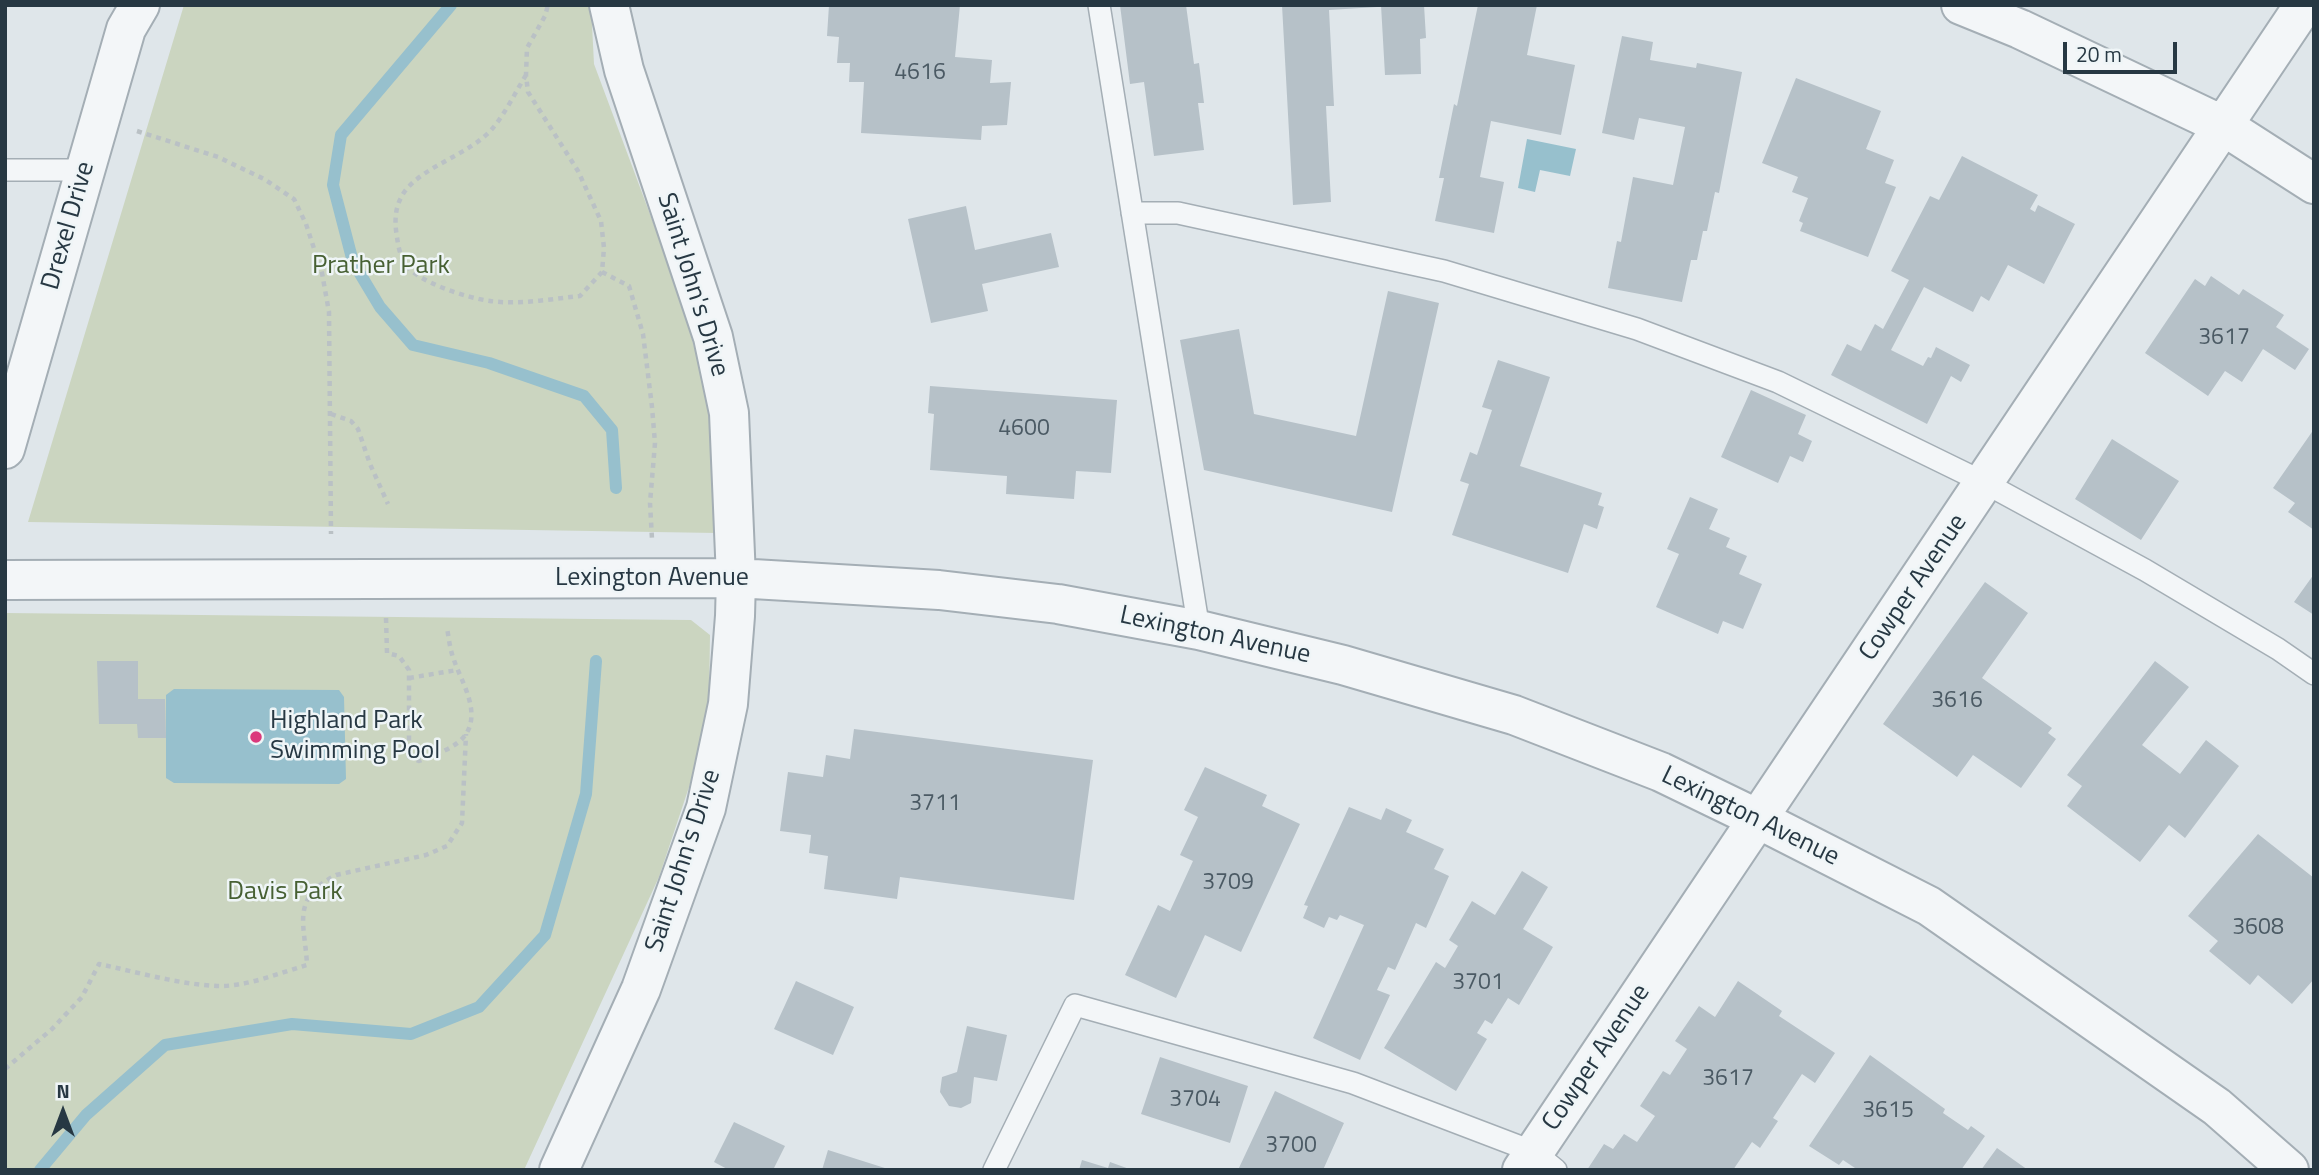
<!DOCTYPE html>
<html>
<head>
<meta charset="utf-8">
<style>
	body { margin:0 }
	#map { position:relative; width:2319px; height:1175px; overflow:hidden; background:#dfe6ea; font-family:"Titillium Web",sans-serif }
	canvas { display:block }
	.frame { position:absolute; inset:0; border:7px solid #273843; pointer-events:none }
	.north { position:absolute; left:28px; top:1077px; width:70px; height:70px; -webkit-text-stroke:5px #eff5f7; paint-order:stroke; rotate:0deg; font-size:19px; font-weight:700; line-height:28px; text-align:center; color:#273843 }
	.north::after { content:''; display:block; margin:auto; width:24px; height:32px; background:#273843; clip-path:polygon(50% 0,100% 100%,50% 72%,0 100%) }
	.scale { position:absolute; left:2063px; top:42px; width:114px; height:32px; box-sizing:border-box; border:4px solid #273843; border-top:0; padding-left:9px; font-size:21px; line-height:24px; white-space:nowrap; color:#273843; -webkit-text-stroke:5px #eff5f7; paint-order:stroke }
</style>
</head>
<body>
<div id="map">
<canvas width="2319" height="1175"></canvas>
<div class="frame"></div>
<div class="north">N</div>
<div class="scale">20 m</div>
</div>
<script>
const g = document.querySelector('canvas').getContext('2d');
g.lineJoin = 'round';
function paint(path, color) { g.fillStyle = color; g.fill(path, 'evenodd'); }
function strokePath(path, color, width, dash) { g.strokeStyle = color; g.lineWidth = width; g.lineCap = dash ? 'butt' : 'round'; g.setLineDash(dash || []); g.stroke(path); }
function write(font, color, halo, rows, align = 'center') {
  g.font = font + ' "Titillium Web",sans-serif'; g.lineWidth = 5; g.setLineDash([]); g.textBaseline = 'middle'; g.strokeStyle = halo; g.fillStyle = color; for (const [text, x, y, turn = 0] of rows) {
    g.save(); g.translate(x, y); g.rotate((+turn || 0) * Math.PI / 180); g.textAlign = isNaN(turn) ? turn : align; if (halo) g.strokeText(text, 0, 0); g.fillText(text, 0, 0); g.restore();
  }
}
const green = new Path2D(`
	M184,5H591L594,64L679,292L713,416L717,533L28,522Z
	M5,613L691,620L710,635L709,702L691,781L659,877L524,1170H5Z`);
const water = new Path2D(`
	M1527,139L1576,149L1570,176L1540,170L1535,192L1518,188Z
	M174,689L339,690L344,697L346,779L339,784L174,783L166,778V695Z`);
const stream = new Path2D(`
	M451,5L341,135L333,185L353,262L380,307L413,345L489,363L584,396L612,430L616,488
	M40,1170L86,1115L165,1045L292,1024L411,1034L479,1007L545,935L586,794L596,661`);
const building = new Path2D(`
	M829,5H960L955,57L992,60L990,83L1011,82L1007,125L982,126L981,140L861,133L864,82H849L850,63H837L839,37L827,36Z
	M1120,5H1186L1194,64L1199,63L1204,103H1198L1204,150L1154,156L1144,82L1130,84Z
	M1282,5H1377V7L1329,10L1334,106H1326L1331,202L1293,205Z
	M1381,5H1424L1426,38L1420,39L1421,74L1385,75Z
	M1478,5H1537L1527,55L1575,65L1561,135L1491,121L1480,177L1504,182L1494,233L1435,221L1444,178H1439L1454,104L1457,106Z
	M1622,36L1653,42L1650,60L1696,68L1697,63L1742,72L1719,193L1715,192L1707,231H1703L1697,260H1691L1682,302L1608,288L1617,241L1621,242L1633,177L1673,185L1685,127L1639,118L1634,140L1602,133Z
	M1796,78L1881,111L1866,149L1894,160L1885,183L1896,187L1868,257L1800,231L1803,223L1799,221L1808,198L1792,192L1798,177L1762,163Z
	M1962,156L2038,195L2030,209L2035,212L2038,205L2075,224L2044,284L2008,265L1989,301L1981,296L1973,312L1924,287L1891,350L1923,366L1928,357L1931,358L1936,347L1970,365L1961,382L1951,376L1927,424L1831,375L1847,344L1861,351L1875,324L1883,329L1909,280L1891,271L1930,196L1939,200Z
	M966,206L975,250L1051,233L1059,267L982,284L988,311L931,323L908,219Z
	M2211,276L2239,295L2243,289L2284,315L2276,327L2309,349L2295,370L2263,349L2242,382L2225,371L2208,396L2145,353L2195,279L2205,286Z
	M1388,291L1439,303L1392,512L1204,470L1180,340L1239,329L1254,414L1356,436Z
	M1498,360L1550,377L1520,466L1602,493L1598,505L1604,507L1597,529L1584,524L1568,573L1452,535L1469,484L1460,481L1470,452L1477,455L1492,410L1482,407Z
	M930,386L1117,400L1111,473L1076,471L1074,499L1006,494L1007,476L930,470L934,414L928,413Z
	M1751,390L1806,415L1798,434L1812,441L1803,462L1790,456L1778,483L1721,457Z
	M2314,429V530L2288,512L2295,503L2273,488Z
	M2112,439L2179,481L2141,540L2075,499Z
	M1690,497L1718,509L1709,529L1730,538L1726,547L1747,556L1739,574L1762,584L1743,629L1723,621L1718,634L1656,607L1679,554L1667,549Z
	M2314,574V615L2294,602Z
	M1985,582L2028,613L1982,678L2052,728L2048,733L2056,739L2021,788L1973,755L1957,777L1883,724Z
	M97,661H138V699H165L166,738H138L137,724H99Z
	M2155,661L2189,687L2142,745L2180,774L2206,740L2239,766L2185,838L2169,825L2140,862L2067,806L2082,786L2067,775Z
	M854,729L1093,760L1074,900L900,877L897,899L824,889L828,856L809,853L811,835L780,831L788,772L823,777L826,755L850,759Z
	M1205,767L1267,795L1262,806L1300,824L1241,952L1205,935L1176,998L1125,975L1158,905L1170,911L1193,861L1180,855L1198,817L1184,810Z
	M1349,807L1381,820L1386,808L1412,820L1406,832L1444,849L1434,869L1449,876L1426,928L1416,923L1395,970L1388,967L1377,990L1390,995L1360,1060L1313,1038L1364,925L1340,915L1337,920L1329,917L1324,928L1303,918L1308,906L1304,905Z
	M2258,834L2314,878V979L2292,1004L2258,975L2250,985L2209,951L2218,941L2188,916Z
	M1522,871L1548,887L1523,929L1553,947L1519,1005L1508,998L1492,1024L1485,1020L1477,1033L1487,1039L1456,1091L1384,1048L1436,962L1445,968L1458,946L1449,940L1472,901L1495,915Z
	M796,981L854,1007L833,1055L774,1029Z
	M1738,981L1782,1011L1779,1016L1835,1053L1815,1083L1802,1074L1773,1118L1778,1121L1760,1148L1752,1142L1733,1170H1587L1604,1144L1613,1149L1624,1134L1637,1142L1655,1116L1640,1106L1663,1071L1670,1075L1687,1049L1675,1041L1699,1006L1715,1017Z
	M967,1026L1007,1035L997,1081L974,1077L971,1103L961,1108L949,1106L940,1092L942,1077L957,1072Z
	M1870,1055L1945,1109L1943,1113L1968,1130L1971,1126L1985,1136L1961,1170H1858L1843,1160L1839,1165L1809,1146Z
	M1160,1057L1248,1086L1230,1143L1141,1114Z
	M1275,1091L1344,1123L1323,1170H1238Z
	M734,1122L785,1146L773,1170H729L714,1162Z
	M1997,1148L2028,1170H1981Z
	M828,1150L888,1169V1170H822Z
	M1082,1160L1108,1168L1110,1162L1132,1170H1079Z`);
const path = new Path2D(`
	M526,75C515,93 505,114 492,129C469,155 425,165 405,191C395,205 394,220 397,237C398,245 400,255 404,262C415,282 468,298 490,301C519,305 551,299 580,296L602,272L604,248L601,221L578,171L528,92L526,75L527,48L545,16L548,5
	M137,131L218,157L264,179L294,199L306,224L322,273L329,312L331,534
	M602,272L629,286L643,334L652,407L655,443L650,503L652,539
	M331,414L351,421L358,429L370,464L388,504
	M386,618L387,653L399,656L409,670V757L419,761C434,755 457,748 466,734C481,711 461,681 454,660C450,650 449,639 447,628
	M409,678L457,670
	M5,1069L52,1029L82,997L99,964C137,972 177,984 217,986C246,987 279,973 307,965C305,923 290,899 336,875L426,855L447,846L462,823L466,734`);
const lane = new Path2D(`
	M1099,5L1199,630
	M5,170H85
	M1132,213H1178L1444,271L1637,329L1778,382L1985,483L2145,570L2278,649L2314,674
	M994,1170L1075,1005L1353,1083L1534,1152L1556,1170`);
const street = new Path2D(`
	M1961,5L2020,29L2222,125L2314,184
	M5,449L126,29L140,5
	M5,580L736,578L939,590L1058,604L1199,630L1343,665L1514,715L1661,772L1758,819L1929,906L2217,1107L2289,1170
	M559,1170L641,989L706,808L728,704L735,616L736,578L729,413L713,337L624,70L609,5
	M1522,1170L2304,5`);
const markers = [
	[256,737,7,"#db397c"]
];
const numberNames = [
	["4616",920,73],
	["3617",2224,338],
	["4600",1024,429],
	["3616",1957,701],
	["3711",935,804],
	["3709",1228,883],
	["3608",2258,928],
	["3701",1478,983],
	["3617",1728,1079],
	["3704",1195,1100],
	["3615",1888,1111],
	["3700",1291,1146]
];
const streetNames = [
	["Drexel Drive",69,226,-74],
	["Saint John's Drive",692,285,73],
	["Lexington Avenue",652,579],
	["Cowper Avenue",1914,588,-56],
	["Lexington Avenue",1215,636,12],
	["Lexington Avenue",1750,817,26],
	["Saint John's Drive",684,861,-72],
	["Cowper Avenue",1597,1058,-56]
];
const parkNames = [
	["Prather Park",381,267],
	["Davis Park",285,893]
];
const poiNames = [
	["Highland Park",270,722],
	["Swimming Pool",270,752]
];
paint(green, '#cbd5c0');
paint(water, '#97c0cd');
strokePath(stream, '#97c0cd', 12);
paint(building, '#b6c1c8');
strokePath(lane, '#a4aeb5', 24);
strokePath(street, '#a4aeb5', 42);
strokePath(path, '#bac1c5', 4.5, [5, 5]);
strokePath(lane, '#f3f6f8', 21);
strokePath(street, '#f3f6f8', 38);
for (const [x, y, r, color] of markers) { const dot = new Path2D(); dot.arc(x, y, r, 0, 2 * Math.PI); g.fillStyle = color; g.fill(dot); strokePath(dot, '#eff5f7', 2.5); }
write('23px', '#4b5a64', null, numberNames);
write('26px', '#273843', '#eff5f7', streetNames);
write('26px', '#476033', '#eff5f7', parkNames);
write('26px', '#273843', '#eff5f7', poiNames, 'left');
</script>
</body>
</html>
